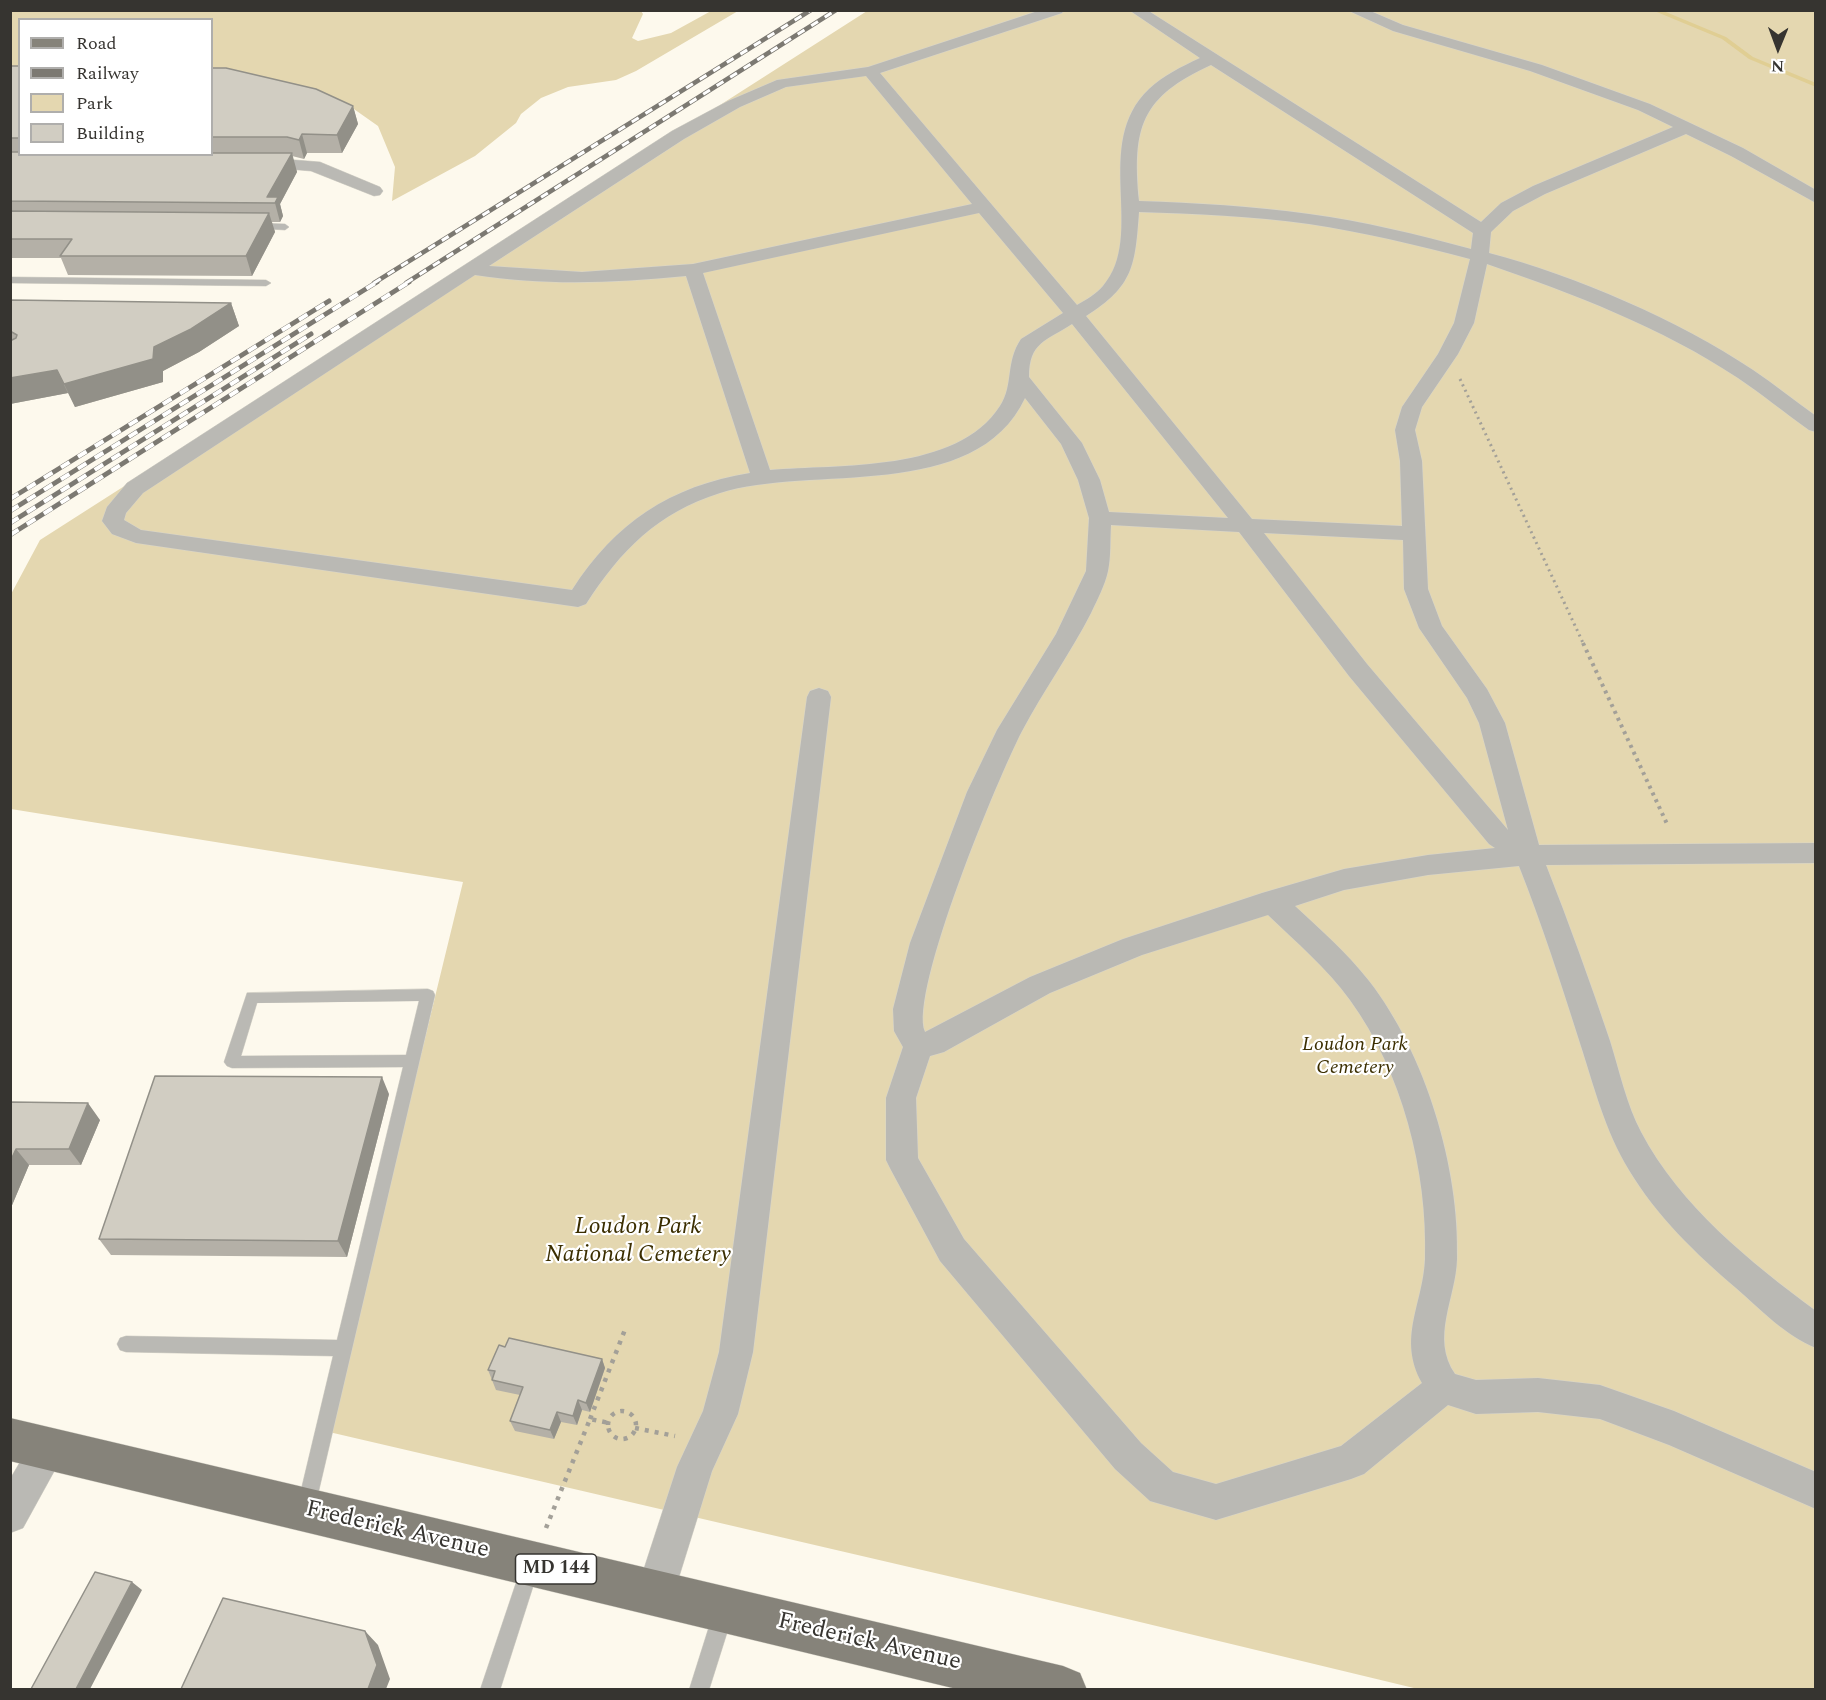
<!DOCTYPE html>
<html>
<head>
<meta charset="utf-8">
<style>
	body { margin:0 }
	#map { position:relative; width:1826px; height:1700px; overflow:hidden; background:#fdf9ed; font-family:Spectral,serif }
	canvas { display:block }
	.frame { position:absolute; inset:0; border:12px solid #363430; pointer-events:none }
	.legend { position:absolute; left:18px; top:18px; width:195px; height:138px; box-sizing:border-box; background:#fff; border:2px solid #afaeac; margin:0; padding:8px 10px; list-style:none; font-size:18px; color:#363430 }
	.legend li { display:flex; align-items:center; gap:12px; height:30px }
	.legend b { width:30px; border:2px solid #afaeac }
	.north { position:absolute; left:1748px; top:18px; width:60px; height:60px; -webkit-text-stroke:4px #fff; paint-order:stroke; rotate:181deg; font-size:16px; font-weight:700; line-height:24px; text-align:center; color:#363430 }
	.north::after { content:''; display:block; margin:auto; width:21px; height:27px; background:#363430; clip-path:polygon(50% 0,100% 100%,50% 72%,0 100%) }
</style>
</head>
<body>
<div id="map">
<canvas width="1826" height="1700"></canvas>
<div class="frame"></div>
<ul class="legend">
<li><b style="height:8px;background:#86837a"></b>Road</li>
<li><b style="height:8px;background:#7c7972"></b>Railway</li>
<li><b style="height:16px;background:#e4d7b0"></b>Park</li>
<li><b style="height:16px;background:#d1cdc2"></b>Building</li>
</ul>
<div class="north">N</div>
</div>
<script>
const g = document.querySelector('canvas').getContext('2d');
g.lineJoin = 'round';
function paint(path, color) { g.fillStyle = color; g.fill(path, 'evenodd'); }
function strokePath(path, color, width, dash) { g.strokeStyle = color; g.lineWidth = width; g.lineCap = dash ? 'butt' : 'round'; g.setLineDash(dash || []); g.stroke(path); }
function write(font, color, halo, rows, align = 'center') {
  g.font = font + ' Spectral,serif'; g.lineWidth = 4.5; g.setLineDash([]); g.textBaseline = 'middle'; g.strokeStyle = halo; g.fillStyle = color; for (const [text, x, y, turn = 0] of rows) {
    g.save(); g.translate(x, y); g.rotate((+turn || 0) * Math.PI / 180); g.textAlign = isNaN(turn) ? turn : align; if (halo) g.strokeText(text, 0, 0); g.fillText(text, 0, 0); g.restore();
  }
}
const green = new Path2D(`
	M10,11H641L643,14L632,38L638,41L671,33L711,11H738L636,71L616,80L568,87L541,98L521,114L516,123L475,156L392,201L395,167L378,126L351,107L212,72V20H20L19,68H11Z
	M867,11H1815V1689H1418L978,1583L329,1432L463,882L11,809L10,596L40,540Z`);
const stream = new Path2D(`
	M1652,10H1661L1726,37L1753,57L1816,83V87L1749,59L1722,39Z`);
const pathFar2 = new Path2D(`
	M1460,379L1584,645`);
const pathFar1 = new Path2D(`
	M1583,643L1668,826`);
const path = new Path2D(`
	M608 1425a14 14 0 1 1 28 0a14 14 0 1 1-28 0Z
	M590,1419L626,1327
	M635,1428L675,1436
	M546,1528L590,1419L609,1423`);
const service = new Path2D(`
	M256,223L285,224L289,227L285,230L253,228V224Z
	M10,277L266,280L271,283L266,286L10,283Z
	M428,989L433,991L435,995L315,1507L312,1513L306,1516L300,1513L297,1507L333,1356L126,1352L120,1350L117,1344L120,1338L126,1336L337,1340L403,1067L232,1068L227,1066L224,1062L247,993ZM419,1001L406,1055L241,1056L257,1003Z
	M530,1559L537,1561L539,1568L500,1690H480L521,1568L523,1561Z
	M723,1604L730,1607L733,1614L709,1690H689L713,1614L716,1607Z`);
const minor = new Path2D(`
	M1041,10H1064L1062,13L880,73L1077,305C1086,300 1096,294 1103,286C1147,235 1091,144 1149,89C1164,75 1181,67 1200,58L1129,10H1147L1481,222L1501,203L1533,186L1673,127L1638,110L1530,71L1393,31L1347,10H1368L1403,25L1542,65L1650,104L1743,148L1816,190V203L1731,156L1686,134L1545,194L1513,211L1491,232L1489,253C1576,276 1678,320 1753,370C1774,384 1795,401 1816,416V432L1809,430C1785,413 1762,394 1738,378C1661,327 1574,294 1487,264L1474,323L1458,354L1422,407L1415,430L1422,461L1428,589L1442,626L1487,689L1505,723L1539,845L1816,843V863L1546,865C1569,923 1590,982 1610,1041C1619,1070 1627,1106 1641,1132C1680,1206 1750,1262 1816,1311V1348C1786,1336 1760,1309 1736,1288C1696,1254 1656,1215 1629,1170C1605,1131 1594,1086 1580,1043C1561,983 1542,924 1519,866L1428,875L1344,890L1295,906C1321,930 1347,953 1369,981C1425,1053 1460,1168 1457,1259C1456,1298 1430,1338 1455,1374L1476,1380L1538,1378L1600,1385L1674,1411L1816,1472V1509L1669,1445L1600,1419L1538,1412L1476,1414L1448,1405L1364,1474L1351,1479L1216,1520L1150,1501L1115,1469L940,1261L891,1170L886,1160V1098L903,1047L894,1031L893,1009L910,943L967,792L997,730L1056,634L1086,571L1089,518L1078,480L1061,444L1025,398C975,504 810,464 720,493C657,513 621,550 586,604L578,607L136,543L112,534L102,521L107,507L127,483L672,131L728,101L777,80L868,67ZM1211,65L1473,233L1471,249C1418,235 1364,221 1309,214C1253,206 1196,203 1139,201C1132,127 1141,97 1211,65ZM866,76L972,204L693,264L582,272L489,266L684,139L740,107L786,87ZM1139,212C1196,214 1252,216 1309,224C1363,232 1417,245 1470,259L1454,323L1438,354L1402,407L1395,430L1400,461L1402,526L1252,519L1086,316C1134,286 1135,265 1139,212ZM979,213L1063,313L1021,339C1005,363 1014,384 1000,406C957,473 839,464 770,470L703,273ZM475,275C545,286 615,283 686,276L750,473C670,486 615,523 572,590L141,530L124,520L126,513L143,493ZM1072,324L1228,518L1109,512L1100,480L1082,443L1029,377C1029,342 1046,341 1072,324ZM1111,525L1239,532L1349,676L1489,844L1495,848L1428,855L1344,869L1262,893L1123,939L1030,977L925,1032C908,993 999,775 1022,731C1043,691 1070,654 1091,613C1097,600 1105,585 1108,571C1111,557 1110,540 1111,525ZM1264,533L1403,540L1404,589L1419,628L1467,698L1479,723L1508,830L1367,664ZM1268,915C1296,942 1327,968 1350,1000C1402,1071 1428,1172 1425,1259C1423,1305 1397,1338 1422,1383L1341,1446L1216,1484L1173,1472L1141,1443L964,1239L918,1158L916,1098L930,1056L944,1052L1050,993L1142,955Z
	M258,157L320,162L380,187L383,191L380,195L374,196L311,171L252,166L250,162L252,158Z
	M819,688L828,691L831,697L753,1352L738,1414L712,1471L674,1593L668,1606L655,1612L642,1606L636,1593L677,1467L703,1411L719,1352L807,697L810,691Z
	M49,1430L62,1435L67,1448L23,1528L10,1533V1479L36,1435Z`);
const primary = new Path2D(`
	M10,1418L1063,1666L1080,1673L1087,1690H961L10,1461Z`);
const railFar1 = new Path2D(`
	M374,283L811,10
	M406,283L836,10`);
const rail = new Path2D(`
	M10,499L329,301
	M10,511L377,282
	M10,523L311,334
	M10,535L409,282`);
const wall = new Path2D(`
	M10,66H20V154H212V68L353,106L358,124L342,153H307L304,159L292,156L297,172L280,204L283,216L280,222H272L275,232L252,276L68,275L61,258H10Z
	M10,300L231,303L239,326L199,352L163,371V382L75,407L68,393L10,404Z
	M389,1094L347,1257L111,1255L99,1239Z
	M10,1102L100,1120L81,1165H29L10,1210Z
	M505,1347L602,1359L605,1368L590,1412L582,1410L577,1425L561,1422L554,1439L515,1431L510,1421L520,1395L496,1390L488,1370Z`);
const shadedWall = new Path2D(`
	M353,106L358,124L342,153L337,135Z
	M302,134L307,153L304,159L299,140Z
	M292,153L297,172L280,204L283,216L280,222L275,203L267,197Z
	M269,213L275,232L252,276L246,256Z
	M231,303L239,326L199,352L163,371V382L75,407L64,384L154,347Z
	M57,370L68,393L10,404V378Z
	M382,1077L389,1094L347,1257L338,1241Z
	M88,1103L100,1120L81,1165L69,1149Z
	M16,1149L29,1165L10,1210V1162Z
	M602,1359L605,1368L590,1412L586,1403Z
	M578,1400L582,1410L577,1425L573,1416Z
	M557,1412L561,1422L554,1439L550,1430Z
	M132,1582L142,1590L90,1689H76Z
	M365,1631L378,1645L390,1679L386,1689H368Z`);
const building = new Path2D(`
	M10,66H20V138H10Z
	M212,68H226L316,89L353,106L337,135L302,134L299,140L287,137H212Z
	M10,152H20V154H212V153H292L267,197H278L275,203L10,201Z
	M10,211L269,213L246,256H60L72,239H10Z
	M10,300L231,303L191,329L154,347L153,359L64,384L57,370L10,378V341L16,338L17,335L10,331Z
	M155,1076L382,1077L338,1241L99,1239Z
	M10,1102L88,1103L69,1149H16L10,1162Z
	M509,1338L602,1359L586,1403L578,1400L573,1416L557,1412L550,1430L510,1421L523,1387L492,1380L495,1371L488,1370L499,1345L505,1347Z
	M95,1572L132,1582L76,1689H31Z
	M223,1598L365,1631L377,1665L368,1689H181Z`);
const shields = [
	[556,1569,81]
];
const shieldNames = [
	["MD 144",556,1569]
];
const parkNames = [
	["Loudon Park",1355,1046],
	["Cemetery",1355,1069]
];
const nearParknames = [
	["Loudon Park",638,1228],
	["National Cemetery",638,1256]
];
const nearStreetnames = [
	["Frederick Avenue",397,1531,13],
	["Frederick Avenue",869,1643,13]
];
paint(green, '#e4d7b0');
paint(stream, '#e0ce93');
strokePath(service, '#d9d6cb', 1);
strokePath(minor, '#d9d6cb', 1);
strokePath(primary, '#d9d6cb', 1);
strokePath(pathFar2, '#a3a098', 3, [2, 4]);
strokePath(pathFar1, '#a3a098', 4, [3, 4.5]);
strokePath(path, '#a3a098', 4.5, [4, 6]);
paint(service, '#bab9b4');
paint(minor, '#bab9b4');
paint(primary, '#86837a');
strokePath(railFar1, '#7c7972', 4.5);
strokePath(rail, '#7c7972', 5);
strokePath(railFar1, '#fff', 3, [8]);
strokePath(rail, '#fff', 4, [10]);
paint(wall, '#b4b0a7');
paint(shadedWall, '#929088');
paint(building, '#d1cdc2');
strokePath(building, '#929088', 1.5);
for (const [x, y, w] of shields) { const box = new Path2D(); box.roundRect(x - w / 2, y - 15, w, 30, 4.5); g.fillStyle = '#fff'; g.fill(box); strokePath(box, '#363430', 1.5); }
write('bold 18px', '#363430', null, shieldNames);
write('italic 20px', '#3b2e00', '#fff', parkNames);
write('italic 24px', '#3b2e00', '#fff', nearParknames);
write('24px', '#363430', '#fff', nearStreetnames);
</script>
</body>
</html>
